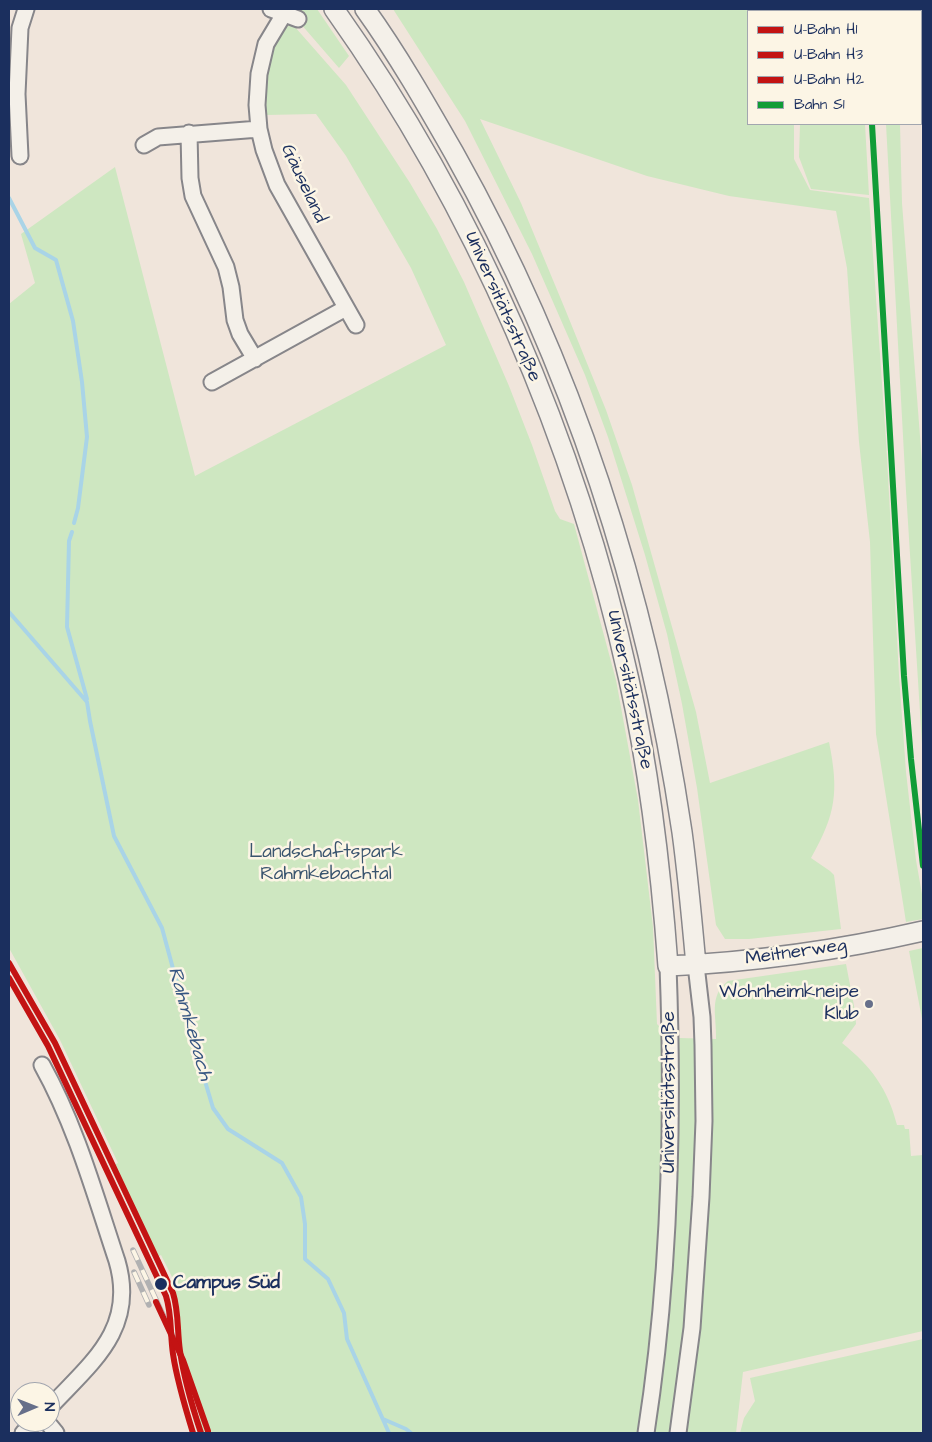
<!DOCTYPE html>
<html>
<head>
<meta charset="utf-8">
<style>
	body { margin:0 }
	#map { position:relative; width:932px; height:1442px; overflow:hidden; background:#f0e5db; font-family:"Architects Daughter",sans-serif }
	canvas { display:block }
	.frame { position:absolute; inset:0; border:10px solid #1b2f5e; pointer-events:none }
	.legend { position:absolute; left:747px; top:10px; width:175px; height:115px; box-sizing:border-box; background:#fcf5e5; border:1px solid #a2a6af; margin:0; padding:6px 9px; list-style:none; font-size:15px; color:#1b2f5e }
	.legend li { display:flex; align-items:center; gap:10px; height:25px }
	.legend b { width:25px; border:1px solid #a2a6af }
	.north { position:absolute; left:10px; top:1382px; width:50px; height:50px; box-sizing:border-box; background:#fcf5e5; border:1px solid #a2a6af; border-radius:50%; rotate:89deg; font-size:14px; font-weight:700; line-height:20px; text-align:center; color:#1b2f5e }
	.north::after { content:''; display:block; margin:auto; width:18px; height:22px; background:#666f8a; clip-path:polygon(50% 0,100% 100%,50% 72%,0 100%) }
</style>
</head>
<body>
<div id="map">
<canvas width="932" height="1442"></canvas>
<div class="frame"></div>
<ul class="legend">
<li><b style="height:6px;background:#c31313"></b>U-Bahn H1</li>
<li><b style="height:6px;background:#c31313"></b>U-Bahn H3</li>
<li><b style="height:6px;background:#c31313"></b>U-Bahn H2</li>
<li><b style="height:6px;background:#109c37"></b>Bahn S1</li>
</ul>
<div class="north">N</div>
</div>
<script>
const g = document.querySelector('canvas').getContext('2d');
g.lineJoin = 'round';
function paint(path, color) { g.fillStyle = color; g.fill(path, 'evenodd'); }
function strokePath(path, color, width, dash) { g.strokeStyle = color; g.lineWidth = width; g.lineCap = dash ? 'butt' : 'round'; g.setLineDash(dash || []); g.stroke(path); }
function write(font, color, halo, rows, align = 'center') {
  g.font = font + ' "Architects Daughter",sans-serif'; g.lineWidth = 5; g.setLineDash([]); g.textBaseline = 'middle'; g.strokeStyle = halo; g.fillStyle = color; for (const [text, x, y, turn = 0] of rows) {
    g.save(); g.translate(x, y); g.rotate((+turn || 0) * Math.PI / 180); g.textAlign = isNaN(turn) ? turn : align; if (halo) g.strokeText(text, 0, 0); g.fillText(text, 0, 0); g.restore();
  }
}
const green = new Path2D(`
	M295,9H317L349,56L339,68L300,23L304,13Z
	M393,9H858V11H748V124H794V159L810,190L869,198L886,440L899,675L906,772L916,860L923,900V919L906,922L876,734L870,542L859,442L847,268L836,211L729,196L647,176L480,119L521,203L565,309L606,410L632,485L696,712L710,783L829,742C839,792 836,814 811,858L830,871L834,875L841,929L749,939H725L716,925L697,788L682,704L667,634L645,555L608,437L585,375L532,254L465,121Z
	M290,25L295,27L346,85L410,183L437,229L464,282L509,386L532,445L555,511L560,519L574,524L616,680L638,800L653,927L657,1024L668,1035L680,1038L716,1039C717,1017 708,996 728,981L846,964L855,1011L856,1024L842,1043C871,1066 888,1089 897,1125H904L905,1129H909L911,1156L923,1155V1331L743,1372L736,1433H202L195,1391L178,1343L175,1302L168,1285L174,1281L161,1255L155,1258L112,1166L118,1163L60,1040L9,948V304L35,283L21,234L115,167L195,476L446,345L411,268L346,156L316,114L266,115C267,94 266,33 290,25Z
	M800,124H865L869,195L811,189L799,157Z
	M886,124H900L902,203L923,475V760L906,491Z
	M923,948V1024L909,951Z
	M923,1339V1433H740L744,1418L755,1401L750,1378Z`);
const stream = new Path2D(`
	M9,198L35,248L56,260L73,321L82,382L87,437L78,508L74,523
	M72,532L69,541L67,627L87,699
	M9,612L87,702L90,721L114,836L162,928L188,1024L213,1108L228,1129L282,1163L301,1197L305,1224V1259L328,1279L344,1313L347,1339L389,1433
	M383,1419L406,1429L411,1433`);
const minor = new Path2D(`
	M271,9L298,19
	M284,14L266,44L259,74L257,105L259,129L264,150L277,185L356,325
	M189,133L190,178L193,196L226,267L231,287L235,320L240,334L255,359
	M144,145L158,137L259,129
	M20,156L17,94L20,28L26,9
	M212,382L346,308
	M42,1065C76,1126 95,1195 117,1261C137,1329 91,1363 50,1407
	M47,1422L56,1433
	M23,1433L35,1422
	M646,1433C670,1279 674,1122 668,966
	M678,1433L692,1328L701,1197L704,1121L703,1045L702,1017L696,965`);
const tertiary = new Path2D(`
	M334,9C476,209 576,441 629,680C650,774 661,870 668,966C754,962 840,950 923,931
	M365,9C398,55 426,104 454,153C572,363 647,594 682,832C688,876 692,921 696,965`);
const rail = new Path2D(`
	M133,1250L176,1343L182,1359
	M134,1272L149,1305`);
const rail1 = new Path2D(`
	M872,124L904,676L911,759L923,866`);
const metro1 = new Path2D(`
	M9,963L55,1043L173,1293C179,1312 177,1331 180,1351C184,1379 192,1406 201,1433`);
const metro2 = new Path2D(`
	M9,978L48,1046L166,1296C172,1315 170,1334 173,1354C177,1381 185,1407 193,1433`);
const metro3 = new Path2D(`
	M156,1302L183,1360L208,1431`);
const markers = [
	[869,1004,5,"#666f8a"],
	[161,1284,7,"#1b2f5e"]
];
const streetNames = [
	["Gäuseland",303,184,65],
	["Universitätsstraße",502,307,66],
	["Universitätsstraße",629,690,78],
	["Meitnerweg",796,953,-8],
	["Universitätsstraße",670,1092,-90]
];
const parkNames = [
	["Landschaftspark",326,853],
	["Rahmkebachtal",326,875]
];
const poiNames = [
	["Wohnheimkneipe",859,993],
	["Klub",859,1015]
];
const stopNames = [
	["Campus Süd",173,1284]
];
const waterNames = [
	["Rahmkebach",189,1024,74]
];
paint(green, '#cee7c1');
strokePath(stream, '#a9d4e7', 4);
strokePath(minor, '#87868a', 19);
strokePath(tertiary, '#87868a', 22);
strokePath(minor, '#f4f0e9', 15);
strokePath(tertiary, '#f4f0e9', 19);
strokePath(rail, '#b1b1b2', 5.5);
strokePath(rail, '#fcf5e5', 4, [11]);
strokePath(rail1, '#109c37', 6);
strokePath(metro1, '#c31313', 6);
strokePath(metro2, '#c31313', 6);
strokePath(metro3, '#c31313', 6);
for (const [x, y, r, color] of markers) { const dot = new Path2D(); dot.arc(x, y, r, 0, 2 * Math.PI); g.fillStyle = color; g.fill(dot); strokePath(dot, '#fcf5e5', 2); }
write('19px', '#1b2f5e', '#fcf5e5', streetNames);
write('19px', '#39546e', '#fcf5e5', parkNames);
write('19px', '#1b2f5e', '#fcf5e5', poiNames, 'right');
write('bold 19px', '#1b2f5e', '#fcf5e5', stopNames, 'left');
write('italic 20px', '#375682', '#fcf5e5', waterNames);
</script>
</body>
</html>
